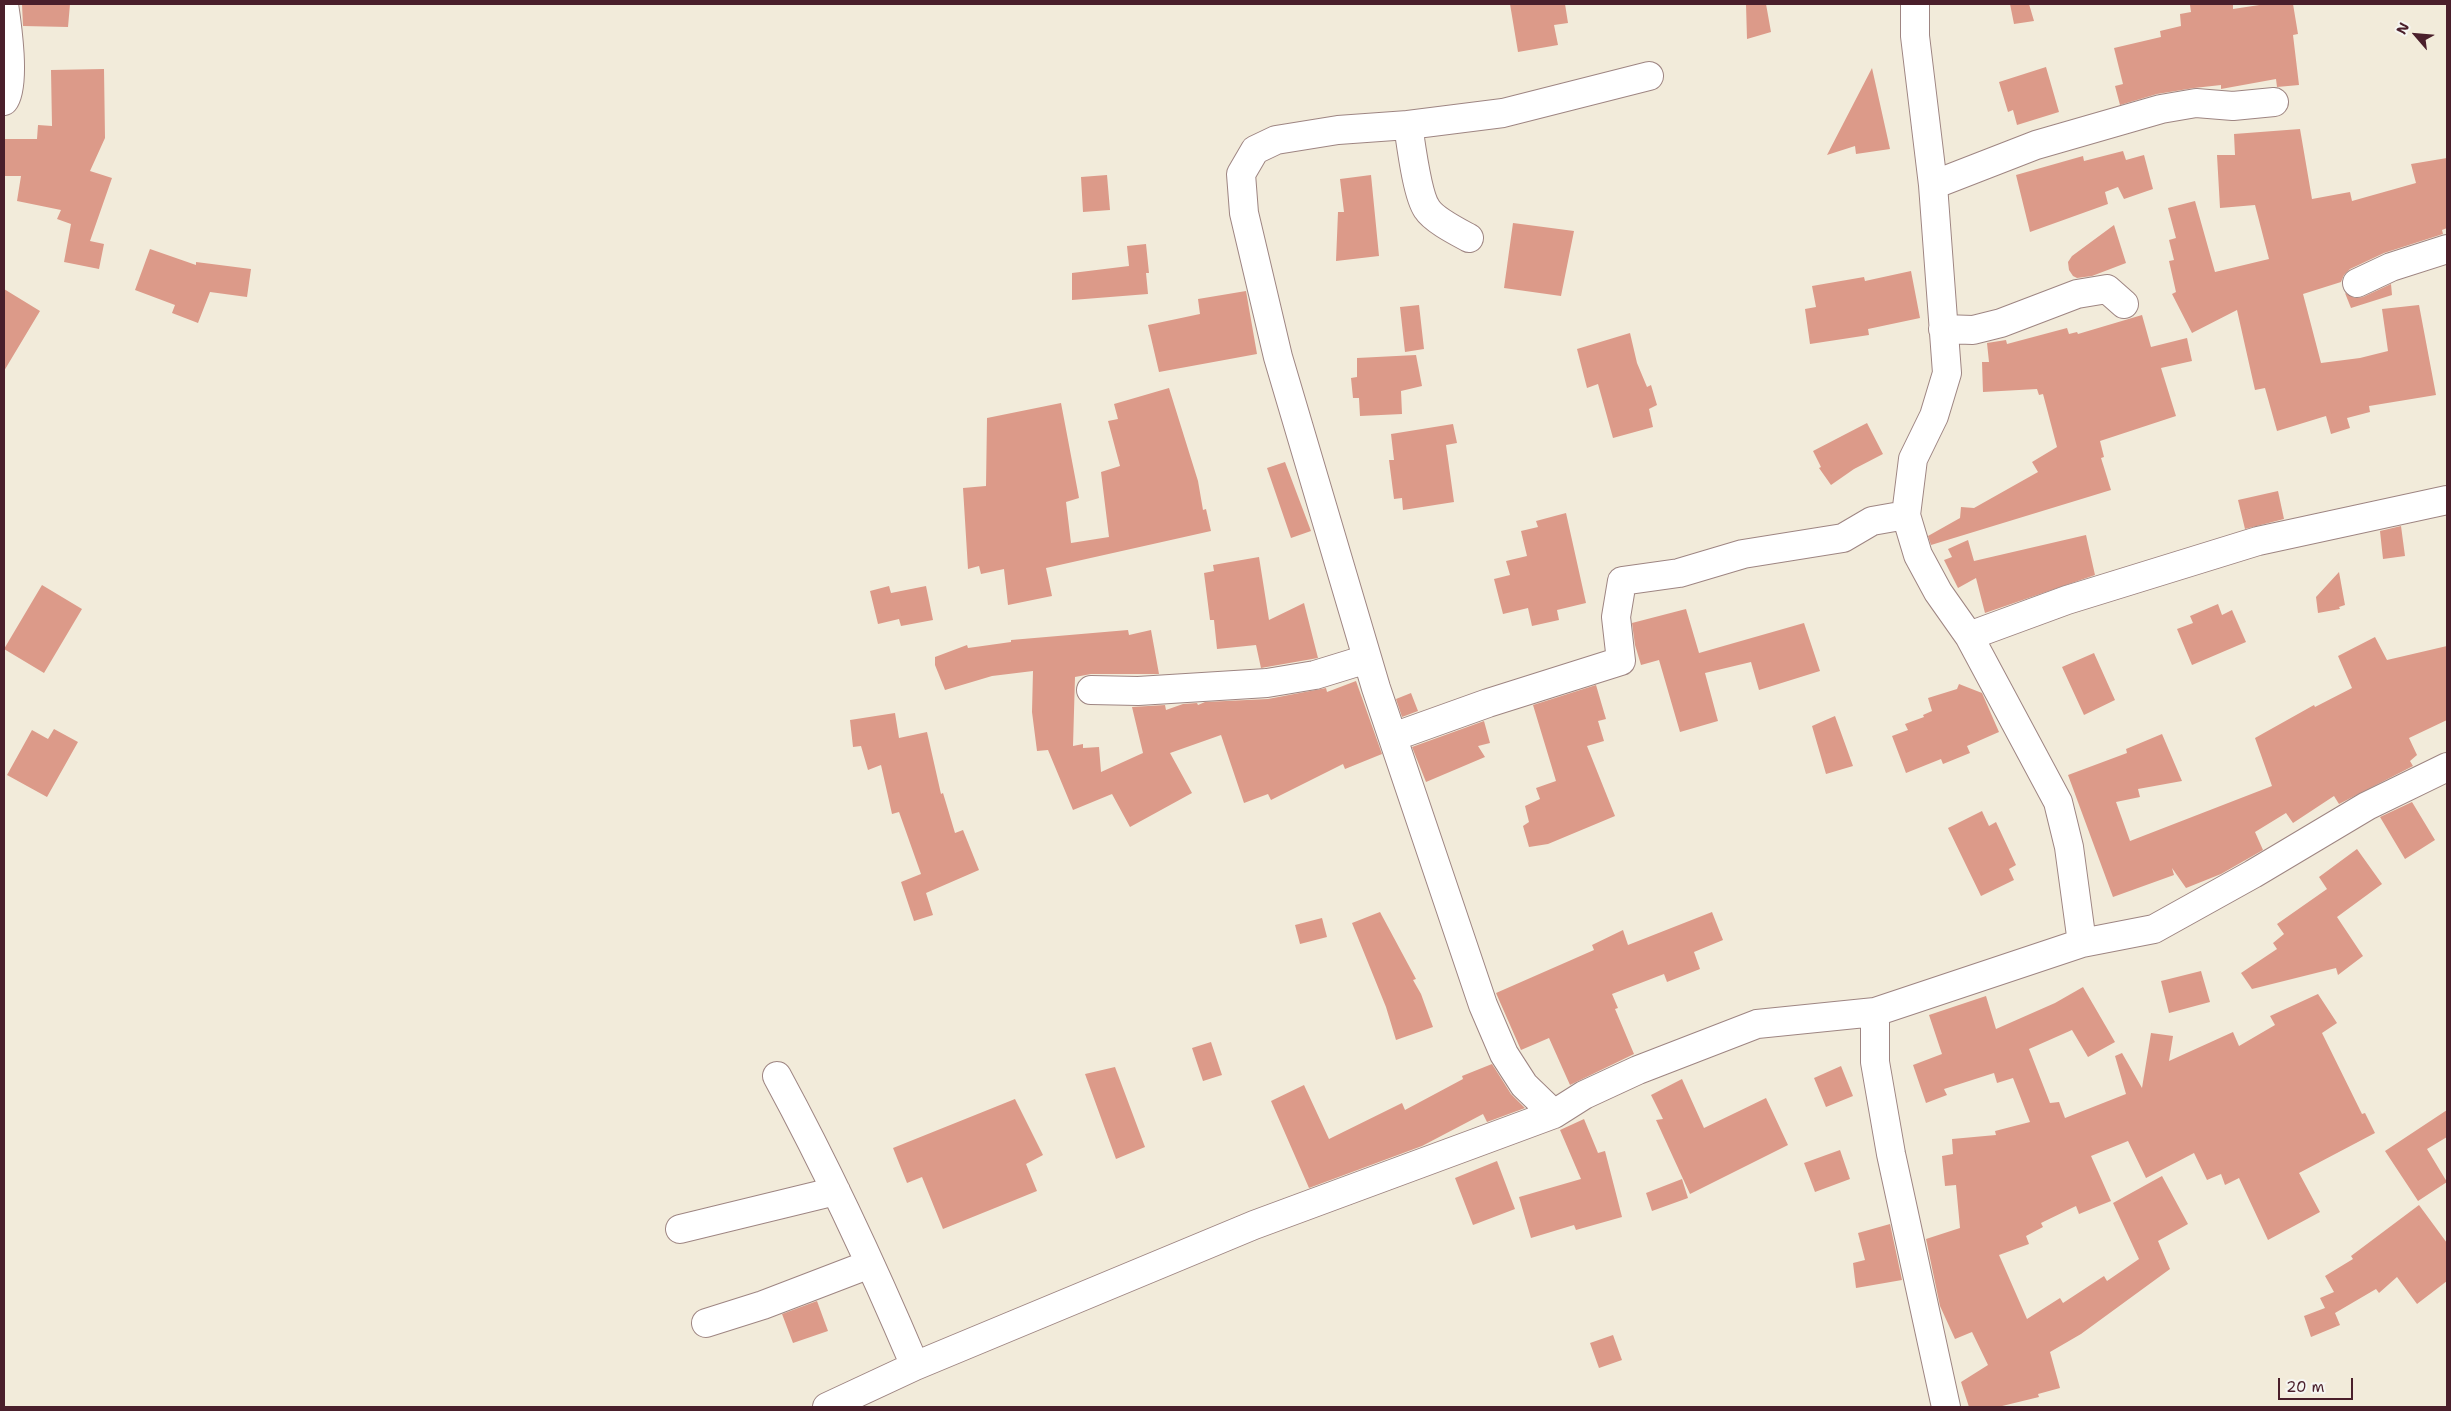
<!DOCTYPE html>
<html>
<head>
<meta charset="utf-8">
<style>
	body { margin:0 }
	#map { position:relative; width:2451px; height:1411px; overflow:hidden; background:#f2ebda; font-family:"Shantell Sans",sans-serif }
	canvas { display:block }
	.frame { position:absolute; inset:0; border:5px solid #4a1f2b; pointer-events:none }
	.north { position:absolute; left:2391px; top:10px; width:50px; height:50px; -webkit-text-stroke:4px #f6f6f2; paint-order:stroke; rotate:297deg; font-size:14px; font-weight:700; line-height:20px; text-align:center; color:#4a1f2b }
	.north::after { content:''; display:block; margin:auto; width:18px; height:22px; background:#4a1f2b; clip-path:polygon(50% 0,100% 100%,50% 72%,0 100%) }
	.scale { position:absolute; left:2278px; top:1378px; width:75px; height:22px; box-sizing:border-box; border:2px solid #4a1f2b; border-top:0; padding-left:6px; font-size:15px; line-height:18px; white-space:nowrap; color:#4a1f2b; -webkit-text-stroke:4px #f6f6f2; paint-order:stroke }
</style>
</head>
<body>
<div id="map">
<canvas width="2451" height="1411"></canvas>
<div class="frame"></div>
<div class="north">N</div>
<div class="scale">20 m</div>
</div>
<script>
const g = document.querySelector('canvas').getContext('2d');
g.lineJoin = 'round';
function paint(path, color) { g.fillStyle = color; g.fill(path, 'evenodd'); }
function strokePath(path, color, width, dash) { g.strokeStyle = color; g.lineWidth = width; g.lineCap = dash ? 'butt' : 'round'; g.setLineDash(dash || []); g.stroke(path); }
const building = new Path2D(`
	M22,4H70L68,27L23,26Z
	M1510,4H1565L1568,23L1554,25L1558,45L1518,52Z
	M1746,4H1766L1771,32L1747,39Z
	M2010,4H2029L2034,21L2014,24Z
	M2205,4H2233V9L2266,4H2293L2298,34L2293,35L2299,85L2277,87L2276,79L2221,89V85L2194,88L2157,94L2120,105L2115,86L2123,84L2114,48L2161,37L2160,31L2181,26L2180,14L2191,12L2190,5Z
	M2046,67L2059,112L2017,125L2013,110L2008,112L1999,82Z
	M1872,68L1890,149L1856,154L1855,146L1827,155Z
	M104,69L105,138L90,171L112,178L90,241L104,244L99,269L64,262L71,224L57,219L61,210L17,201L21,176H4V139H37L38,125L52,126L51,70Z
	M2300,129L2312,199L2350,192L2352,201L2416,183L2411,164L2447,158V228L2442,230L2443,234L2384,253L2350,269L2344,275L2341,282L2303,294L2321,363L2360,358L2388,351L2382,309L2419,305L2436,395L2369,406L2370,412L2347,418L2350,428L2331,434L2326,416L2277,431L2265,388L2255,390L2237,310L2192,333L2172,294L2176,292L2169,261L2174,260L2169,240L2176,238L2168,208L2195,201L2215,272L2269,259L2255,205L2220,208L2217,155H2235L2234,134Z
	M2123,151L2126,160L2144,155L2153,189L2124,199L2118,187L2105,192L2108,204L2030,232L2016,175L2083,156L2084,161Z
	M1107,175L1110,210L1083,212L1081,177Z
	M1371,175L1379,256L1336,261L1338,212H1344L1340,179Z
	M1513,223L1574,231L1561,296L1504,288Z
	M2114,225L2126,263L2092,276L2077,278L2073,276L2069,270L2068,262L2072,256Z
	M1146,244L1149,273H1146L1148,294L1072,300V273L1129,266L1127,246Z
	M150,249L196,265V262L251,269L247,297L210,292L198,323L172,313L175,305L135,290Z
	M1911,271L1920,318L1868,329L1869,335L1810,344L1805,309L1816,307L1812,286L1864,277L1865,281Z
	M2391,284L2392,295L2351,308L2345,293L2355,298L2363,297Z
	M4,289L40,311L4,371Z
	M1246,291L1257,354L1159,372L1148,325L1200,314L1198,299Z
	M1419,305L1424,349L1405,352L1400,307Z
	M2142,315L2151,347L2187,338L2192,361L2161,368L2176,416L2100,441L2104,457L2101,458L2111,490L1931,545L1928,536L1960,518L1961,507L1974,508L2038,472L2032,462L2057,447L2043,394L2039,395L2037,389L1983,392L1982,362H1989L1987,343L2006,340L2007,344L2067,328L2069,334L2077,332L2078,334Z
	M1630,333L1637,363L1647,387L1651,385L1657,405L1649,409L1653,427L1613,438L1598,384L1587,388L1577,349Z
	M1416,355L1422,386L1401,391L1402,414L1360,416L1359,398H1353L1351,378L1357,377V358Z
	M1169,388L1198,481L1203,510L1206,509L1211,531L1046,568L1052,596L1008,605L1004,569L981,574L979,566L968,569L963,488L986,486L987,418L1061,403L1079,498L1066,502L1071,543L1109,537L1101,472L1120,466L1108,421L1118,419L1114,404Z
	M1867,423L1883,454L1854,469L1831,485L1819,468L1821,467L1813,451Z
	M1453,424L1457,443L1446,445L1454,502L1403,510L1402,498L1394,499L1389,460H1394L1391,434Z
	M1285,462L1311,531L1291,538L1267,468Z
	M2278,491L2284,519L2245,529L2238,500Z
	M1566,513L1586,603L1557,610L1559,620L1532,626L1528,608L1503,614L1494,579L1510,575L1506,561L1527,556L1521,531L1538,527L1536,521Z
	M2401,526L2405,556L2383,559L2380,531Z
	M2086,535L2095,575L1985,613L1976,578L1958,588L1944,560L1952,557L1948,549L1968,540L1974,561Z
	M1259,557L1269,620L1304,603L1318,658L1261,668L1256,645L1217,649L1214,620H1210L1204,573L1214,571L1213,565Z
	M2339,572L2345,605L2339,607L2340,609L2318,613L2316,597Z
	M42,585L82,609L44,673L4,649Z
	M889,586L891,593L926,586L933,620L901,626L899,619L878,624L870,591Z
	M2218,604L2222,615L2232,610L2246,642L2192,665L2177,629L2193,623L2190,616Z
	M1686,609L1699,653L1804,623L1820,671L1759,690L1751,662L1705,673L1718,721L1680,732L1659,660L1641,665L1635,645L1632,623Z
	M1128,630L1129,635L1151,630L1159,674H1091L1075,677L1073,746L1083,744V748L1099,747L1101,772L1143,753L1132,707L1165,705L1166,710L1183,704L1197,703L1198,705L1205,702L1268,699L1326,688L1327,692L1356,681L1382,754L1345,769L1343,764L1271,800L1268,794L1244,803L1221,735L1170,753L1192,793L1130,827L1112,794L1073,810L1048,750L1037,751L1032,712L1033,671L992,676L945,690L935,665V657L967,645L968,648L1011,642V640Z
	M2375,637L2387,660L2447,646V720L2409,738L2417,755L2410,761L2413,766L2339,804L2334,796L2293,823L2286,813L2255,832L2263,850L2221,874L2186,888L2172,868L2174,875L2113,897L2068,775L2127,753L2126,749L2162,734L2182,781L2138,789L2140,797L2116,802L2130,841L2272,786L2255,738L2314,705L2315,707L2352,688L2338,656Z
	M2094,653L2115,700L2084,715L2062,667Z
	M1959,684L1982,693L1999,732L1967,746L1970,753L1943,764L1941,759L1906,773L1892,736L1908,730L1905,724L1924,717L1923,715L1932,711L1928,698L1957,689Z
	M1596,685L1606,719L1598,721L1604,741L1587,746L1615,816L1548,844L1529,847L1523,826L1529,822L1525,806L1540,799L1536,788L1556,781L1533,705Z
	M1411,693L1418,711L1402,717L1396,699Z
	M895,713L899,738L927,732L941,794L943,793L955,833L963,830L979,870L926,893L933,915L914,921L901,882L921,874L899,812L892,814L881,765L868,770L861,746L853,747L850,720Z
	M1835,716L1853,766L1826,774L1812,726Z
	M1484,721L1490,743L1478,746L1485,757L1426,782L1412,747Z
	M54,729L78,742L47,797L7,775L32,730L48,739Z
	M2412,802L2435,840L2405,859L2380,817Z
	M1982,811L1989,826L1996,822L2016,865L2009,869L2014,880L1981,896L1948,828Z
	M2357,849L2382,884L2337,917L2363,956L2338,975L2336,968L2252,989L2241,973L2277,949L2273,943L2284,934L2277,924L2327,889L2319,877Z
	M1380,912L1416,979L1413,980L1421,994L1433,1027L1396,1040L1386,1007L1352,923Z
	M1712,912L1723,940L1694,952L1700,969L1667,982L1664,974L1612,994L1618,1008L1615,1009L1634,1054L1570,1085L1549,1038L1521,1050L1496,993L1594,950L1592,945L1623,930L1628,945Z
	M1322,918L1327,937L1300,944L1295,925Z
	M2201,971L2210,1002L2169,1013L2161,981Z
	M2083,987L2115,1042L2088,1057L2072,1030L2029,1049L2050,1103L2059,1102L2065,1118L2126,1094L2115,1056L2122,1053L2142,1088L2151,1033L2173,1036L2169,1061L2233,1032L2239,1046L2275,1025L2270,1016L2318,994L2337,1023L2322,1033L2362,1114L2365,1113L2375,1133L2299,1173L2320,1212L2268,1240L2239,1178L2225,1185L2221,1174L2207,1180L2194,1153L2146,1178L2128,1141L2091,1156L2111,1201L2079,1214L2076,1206L2041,1223L2043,1227L2026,1236L2029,1244L1999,1255L2027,1319L2060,1298L2063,1303L2104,1276L2107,1281L2139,1259L2113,1203L2162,1176L2188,1224L2158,1241L2170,1269L2081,1334L2050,1352L2060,1388L2038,1394L2039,1397L1998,1407H1969L1961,1382L1988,1365L1972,1332L1955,1339L1940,1306L1926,1239L1960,1228L1956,1185L1945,1186L1942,1156L1953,1154L1952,1139L1996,1135L1995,1131L2030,1122L2013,1078L1997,1083L1994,1073L1944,1089L1947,1095L1926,1103L1913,1065L1942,1054L1929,1015L1986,996L1996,1029L2055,1003Z
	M1211,1042L1222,1075L1203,1081L1192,1048Z
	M1492,1064L1511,1094L1525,1108L1487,1122L1483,1114L1422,1146L1309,1188L1271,1101L1304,1085L1329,1139L1402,1103L1405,1110L1463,1079L1462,1076Z
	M1841,1066L1853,1096L1826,1107L1814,1078Z
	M1115,1067L1145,1147L1116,1159L1085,1074Z
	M1682,1079L1704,1128L1766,1098L1788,1145L1690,1194L1656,1120L1663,1119L1651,1095Z
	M1015,1099L1043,1155L1026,1164L1037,1191L943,1229L922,1177L907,1183L893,1148Z
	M2447,1110V1137L2427,1149L2447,1182L2418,1201L2385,1151Z
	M1584,1119L1598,1153L1605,1151L1622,1217L1576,1230L1574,1225L1531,1238L1519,1197L1581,1179L1560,1130Z
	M1840,1150L1850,1179L1815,1192L1804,1163Z
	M1497,1161L1515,1209L1473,1225L1455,1178Z
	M1682,1179L1688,1198L1652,1211L1646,1193Z
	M2419,1205L2447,1243V1281L2417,1304L2397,1277L2379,1293L2376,1289L2335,1313L2340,1325L2311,1337L2304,1316L2325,1308L2320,1298L2334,1292L2325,1276L2353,1259L2351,1256Z
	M1890,1224L1902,1280L1856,1288L1853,1263L1865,1260L1858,1233Z
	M817,1301L828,1331L793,1343L782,1314Z
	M1613,1335L1622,1360L1599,1368L1590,1343Z`);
const minor = new Path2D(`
	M4,4C7,24 16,86 4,101
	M1915,4V36L1933,185L1947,373L1934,416L1913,459L1906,515L1918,555L1938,592L1969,636L2058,802L2069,847L2082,943
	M1408,125L1503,113L1649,76
	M1933,185L2036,145L2161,109L2196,103L2233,106L2274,102
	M1469,238C1458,232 1434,220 1427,209C1417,195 1411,144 1408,125L1338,130L1276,140L1255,150L1241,174L1244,213L1278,357L1376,688L1483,1005L1504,1054L1524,1085L1554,1114L1584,1095L1638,1070L1757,1024L1875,1012L2082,943L2154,929L2253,874L2367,806L2447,767
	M2357,283L2391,267L2447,249
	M1943,329L1973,330L2001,323L2077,294L2107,289L2124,304
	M1969,636L2067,600L2258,541L2447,500
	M1091,690L1138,691L1267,683L1315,675L1367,659
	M1393,737L1488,703L1621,661L1616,617L1622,581L1679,573L1743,554L1843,538L1872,521L1906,515
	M1875,1012V1062L1891,1154L1946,1407
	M777,1076C828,1170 873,1267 915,1366
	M680,1229L836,1191
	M706,1323L763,1305L870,1264
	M827,1407L915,1366L1254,1225L1554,1114`);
paint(building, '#dc9a89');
strokePath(minor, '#9e8582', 30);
strokePath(minor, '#fff', 28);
</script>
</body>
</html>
